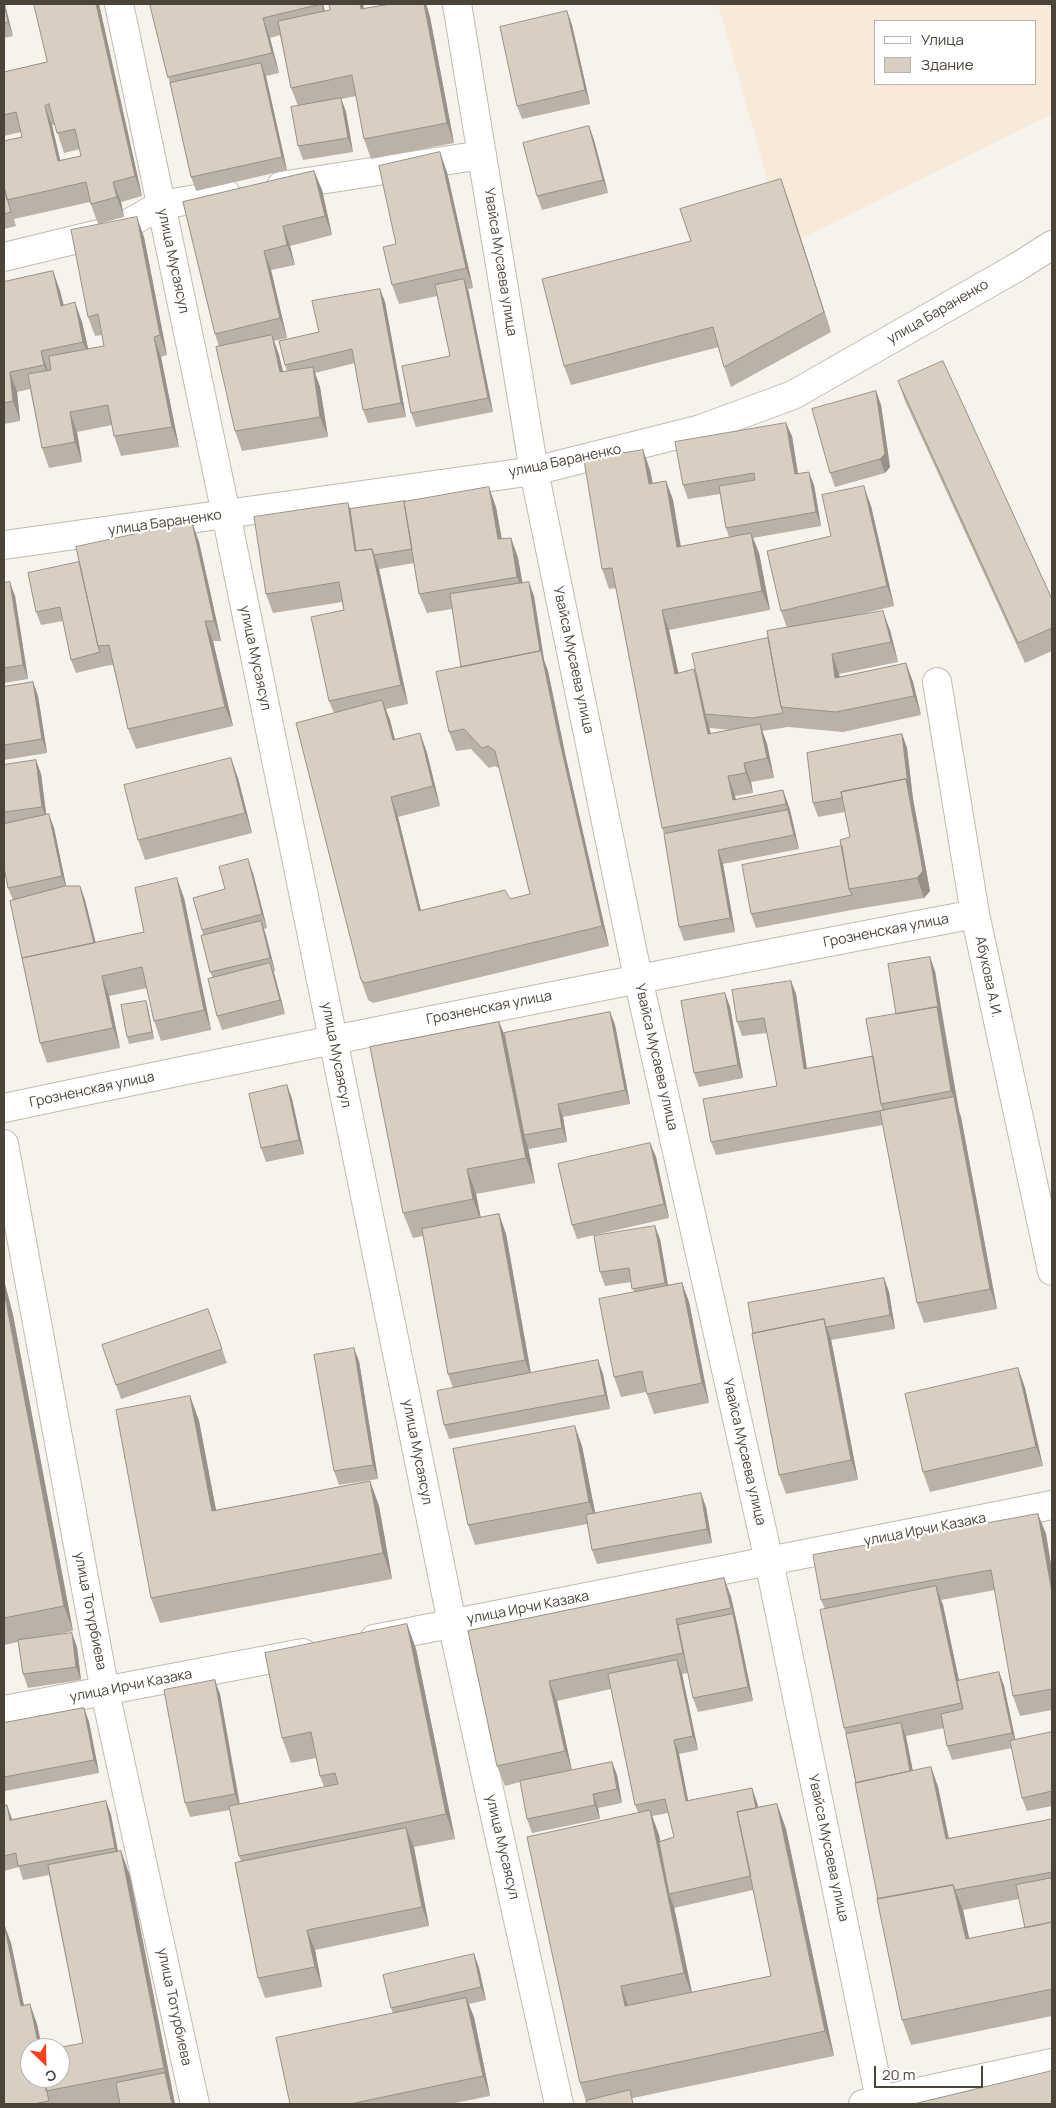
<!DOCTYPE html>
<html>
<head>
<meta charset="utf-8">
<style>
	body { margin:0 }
	#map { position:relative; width:1056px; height:2108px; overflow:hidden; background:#f6f3ec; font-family:Manrope,sans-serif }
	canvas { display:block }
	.frame { position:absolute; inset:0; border:5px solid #4b4439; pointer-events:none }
	.legend { position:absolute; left:874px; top:20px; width:162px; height:65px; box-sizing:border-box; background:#fff; border:1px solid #b7b4b0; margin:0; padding:6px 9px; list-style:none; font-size:15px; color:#4b4439 }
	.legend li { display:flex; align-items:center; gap:10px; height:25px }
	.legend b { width:25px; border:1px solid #b7b4b0 }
	.north { position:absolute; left:20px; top:2038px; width:50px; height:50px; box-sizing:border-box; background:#fff; border:1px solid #b7b4b0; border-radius:50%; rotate:156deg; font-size:14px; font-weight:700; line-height:20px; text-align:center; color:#4b4439 }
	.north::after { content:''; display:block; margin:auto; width:18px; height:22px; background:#fc3f1d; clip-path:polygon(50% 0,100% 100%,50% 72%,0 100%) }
	.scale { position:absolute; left:874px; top:2066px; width:109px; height:22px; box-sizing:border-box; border:2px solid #4b4439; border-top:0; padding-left:6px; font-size:15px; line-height:18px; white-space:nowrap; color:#4b4439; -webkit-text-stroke:4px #fff; paint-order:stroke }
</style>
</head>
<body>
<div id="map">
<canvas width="1056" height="2108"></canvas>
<div class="frame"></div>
<ul class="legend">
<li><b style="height:6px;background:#fff"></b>Улица</li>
<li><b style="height:14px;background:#d8cfc1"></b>Здание</li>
</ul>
<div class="north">С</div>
<div class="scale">20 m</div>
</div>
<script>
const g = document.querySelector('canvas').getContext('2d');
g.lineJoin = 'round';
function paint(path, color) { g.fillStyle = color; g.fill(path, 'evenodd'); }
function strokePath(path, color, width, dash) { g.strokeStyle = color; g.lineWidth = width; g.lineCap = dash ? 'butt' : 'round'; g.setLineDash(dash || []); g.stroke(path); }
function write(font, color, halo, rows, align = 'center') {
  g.font = font + ' Manrope,sans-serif'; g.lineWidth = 4.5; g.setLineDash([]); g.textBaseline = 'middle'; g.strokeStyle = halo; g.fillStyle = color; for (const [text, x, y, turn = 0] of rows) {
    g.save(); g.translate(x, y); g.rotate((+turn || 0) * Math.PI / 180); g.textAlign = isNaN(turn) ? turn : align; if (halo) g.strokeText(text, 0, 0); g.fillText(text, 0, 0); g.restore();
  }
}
const commercial = new Path2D(`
	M718,4H1052V114L786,246ZM875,21H1035V84H875Z`);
const street = new Path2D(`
	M119,4L226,514L452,1623L559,2104
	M457,4L534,471L638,978L769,1561L881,2104
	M281,186L482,155
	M4,257L119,229L161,205L226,194
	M4,545L534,471L701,429L793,395L1019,266L1052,245
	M937,682L975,914L1052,1271
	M4,1108C327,1040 650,976 975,914
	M4,1144L105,1692L195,2104
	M374,1639L1052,1505
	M4,1710L303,1653
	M863,2104L1052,2063`);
const wall = new Path2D(`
	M4,4L13,36L4,38Z
	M99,4L142,196L121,202L124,217L98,224L90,202L14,219L16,226L4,229V141L22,137L21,132L4,136V72L47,62ZM52,125H55L64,153L80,149L81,156L60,160Z
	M150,4H323L325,11L363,4L364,9L390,4H426L430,17L454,143L371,159L364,139L356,96L341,99L346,112L353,152L303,160L298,146V106L291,88L280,35L270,38L279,73L266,76L287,170L196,191L191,177L170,83L168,77Z
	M567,11L572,25L590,104L522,119L517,106Z
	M589,126L594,140L608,193L542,210L537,196Z
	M314,171L322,190L332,235L290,246L295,265L271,270L287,338L274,341L279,355L283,372L287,371L285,365L319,332L380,289L385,302L406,417L368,423L363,410L355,363L315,373L320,387L328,437L242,451L235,431L219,347L215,334L183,202Z
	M447,172L473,288L468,289L493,412L416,427L411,413L450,356L437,296L399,304L392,285L396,244Z
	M788,199L831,332L731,387L724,367L719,347L571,385L564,366L691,241Z
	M144,237L167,355L161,357L179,447L121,456L114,436L112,425L77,432L82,462L49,468L42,448L30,389L17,392L20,421L4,424V282L53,271L60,291L64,305L82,322L88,349L104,346L102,335L95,336L88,317Z
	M898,381L1052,599V651L1025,663L905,401Z
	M876,391L881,405L890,467L885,473L835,487L830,473Z
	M792,436L798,473L814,485L821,526L753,538L759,553L770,610L669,630L678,673L697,678L768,638L787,628L781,611L831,536L871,506L894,606L849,617L890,630L898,662L839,674L840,677L906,663L913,682L921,715L843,732L788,727L762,731L767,744L774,778L751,782L753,793L735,796L736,800L783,790L790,810L799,849L723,864L735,932L684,941L679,927L664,834L662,828L616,588L609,589L602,569L643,450L650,470L653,483L666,481L673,500L681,547L729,537L726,528L720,494L688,499L683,485ZM709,726L710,728L731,730L711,734Z
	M405,502L496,507L502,539L511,538L518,558L522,583L534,596L544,660L548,671L566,758L609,946L373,1003L368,1000L361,980L334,713L329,701L344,610L342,602L273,613L266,594L350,509ZM414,563L419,594L427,613L452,609L461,667L449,732L456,751L471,749L489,768L495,766L500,769L530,894L510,899L421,911L398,817L440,806L427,753L420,733L395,740L390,720L386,709L408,704L379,569Z
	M192,522L199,542L221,641H213L233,726L136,749L128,729L113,665L105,666L76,673L71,660L63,621L41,625L36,612L79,562Z
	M4,583L15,596L28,679L4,683Z
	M33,682L38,696L47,753L4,760V687Z
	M902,734L907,748L913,799L930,891L924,898L857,909L756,928L751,914L842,846L850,837L845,812L818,817L813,803Z
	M36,760L41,774L46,815L54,828L66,886H80L85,900L96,943L144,932L184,898L211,1030L161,1041L154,1021L147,988L109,996L120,1048L47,1063L40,1043L22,958L13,900L8,888L4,867V765Z
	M238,778L252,833L145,860L138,840Z
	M253,873L267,928L264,929L275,971L274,972L285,1014L222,1030L217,1016L213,978L210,972L203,935L202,930L225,889Z
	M935,971L959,1111L961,1117L997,1309L924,1323L917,1303L883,1125L716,1155L711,1142L777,1086L767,1033L742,1036L737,1022L791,981L796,994L807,1069L873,1056L896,1014Z
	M725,993L730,1007L743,1078L699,1087L694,1073Z
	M148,1008L154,1039L129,1044L127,1037Z
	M610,1012L615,1025L630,1104L563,1117L567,1142L529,1149L528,1147L535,1183L476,1194L481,1218L499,1214L506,1234L531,1373L598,1360L603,1374L610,1409L449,1439L444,1425L453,1388L448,1374L423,1236L413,1238L403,1213L499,1022L504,1033Z
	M287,1085L292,1099L304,1154L266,1162L261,1148Z
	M650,1143L656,1157L669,1218L577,1239L572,1225Z
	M660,1239L668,1285L682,1283L689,1302L709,1403L654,1414L646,1392L621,1397L614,1377L634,1292L631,1282L605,1286L600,1272Z
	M884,1278L889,1292L895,1329L831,1340L858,1480L786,1494L779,1475L752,1334Z
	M4,1280L13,1315L73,1631L45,1637L77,1647L81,1680L28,1688L23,1674L18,1642L4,1645Z
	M208,1309L227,1363L121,1399L116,1385Z
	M359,1361L378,1479L339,1485L334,1471Z
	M1018,1368L1025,1388L1043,1466L930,1492L923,1472Z
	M190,1396L199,1421L216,1510L370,1481L379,1506L392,1579L160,1623L151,1598Z
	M582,1446L595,1513L706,1507L712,1543L597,1564L592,1550L587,1524L475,1545L468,1525Z
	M1038,1514L1046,1534L1052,1571V1710L1020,1716L1013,1696L995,1590L941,1600L943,1605L959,1681L999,1672L1004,1686L1015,1740L1052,1732V1806L1027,1811L1022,1798L1012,1748L952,1760L947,1746L944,1728L906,1736L913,1771L931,1767L938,1787L949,1838L1052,1819V2016L911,2045L902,2020L846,1734L844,1728L825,1609L821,1600ZM1019,1899L1025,1928L969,1939L963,1910Z
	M724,1578L731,1597L738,1628L753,1701L698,1712L693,1698L688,1673L682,1674L698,1750L679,1754L688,1801L757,1802L758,1807L777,1804L786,1829L834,2056L633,2098L586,2101L580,2083L638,1812L635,1805L611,1689L557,1701L572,1770L612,1762L617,1775L622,1803L598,1808L600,1819L532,1833L527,1819L520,1782L505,1786L497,1766L468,1631ZM668,1813L674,1837L660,1841L659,1835L652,1816ZM753,1890L771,1976L692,1992L674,1907V1908Z
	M407,1624L416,1649L455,1839L414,1847L429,1926L315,1950L322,1987L265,1998L258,1978L241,1861L239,1856L230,1810L190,1817L185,1803L220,1694L240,1804L324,1787L320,1776L316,1758L291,1763L282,1738Z
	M84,1708L89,1722L99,1773L5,1791L4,1787V1723Z
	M106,1801L111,1815L118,1852L121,1851L130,1876L175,2104H120V2103L116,2104H4V1924L11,1943L24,2005L37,2024L42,2048H30V2078L83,2043L49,1875L23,1880L19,1867L4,1871V1805L12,1819Z
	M474,1954L479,1968L486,2000L469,2004L474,2017L490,2096L450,2104H290L393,2013L391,2008Z`);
const shadedWall = new Path2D(`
	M4,4H5L13,36L8,22Z
	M96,4H99L142,196L135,176Z
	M321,4H323L328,24Z
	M360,4H363L368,29L361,9Z
	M424,4H426L430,17L454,143L447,123Z
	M567,11L572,25L590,104L585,90Z
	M263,18L270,38L279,73L272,53Z
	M261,63L266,77L287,170L282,157Z
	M341,98L346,112L353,152L348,138Z
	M45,106L52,125L65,181L58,161Z
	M589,126L594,140L608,193L603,180Z
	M440,152L447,172L473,288L466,268Z
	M314,171L322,190L332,235L325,216Z
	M781,179L788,199L831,332L824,312Z
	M113,182L121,202L124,217L117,197Z
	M137,217L144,237L167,355L160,335Z
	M283,226L290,246L295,265L287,245Z
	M264,251L271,270L287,338L280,318Z
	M53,271L60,291L68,326L61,306Z
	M464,279L469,293L493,412L488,398Z
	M380,289L385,302L406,417L401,403Z
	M75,302L82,322L91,361L83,342Z
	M272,335L279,355L288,392L280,372Z
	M154,337L161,357L179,447L172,427Z
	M41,351L48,371L51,384L44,365Z
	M313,367L320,387L328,437L320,417Z
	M10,372L17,392L20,421L13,401Z
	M876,391L881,405L890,467L885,473L880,459Z
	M70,412L77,432L82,462L75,442Z
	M786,423L792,436L800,488L795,474Z
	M643,450L650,470L656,503L649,484Z
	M809,472L814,485L821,526L816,512Z
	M666,481L673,500L684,567L677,547Z
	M864,486L871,506L894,606L887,586Z
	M489,487L496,507L505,559L498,539Z
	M348,503L355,523L360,557L355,551Z
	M192,522L199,542L221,641L214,621Z
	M751,533L759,553L770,610L762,591Z
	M511,538L518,558L525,596L517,577Z
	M372,549L379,569L408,704L401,685Z
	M10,582L15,596L28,679L23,665Z
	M529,582L534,596L544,660L548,671L566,758L609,946L602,926L559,738L540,654Z
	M662,610L669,630L683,694L675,674Z
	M883,611L890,630L898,662L891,642Z
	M205,621L213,641L233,726L225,707Z
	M832,654L839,674L843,698L835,678Z
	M906,663L913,682L921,715L914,696Z
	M694,669L702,689L705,714L709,726L715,754L708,734Z
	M33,682L38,696L47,753L42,739Z
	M382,700L390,720L400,760L393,740Z
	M760,724L767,744L774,778L767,758Z
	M420,733L427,753L440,806L433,786Z
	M902,734L907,748L913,799L930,891L924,898L917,878L906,779Z
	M231,758L238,778L252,833L245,813Z
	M36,760L41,774L47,820L42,807Z
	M744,763L751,782L753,793L746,773Z
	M728,776L735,796L739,813L733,800Z
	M783,790L790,810L799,849L794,835L786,804Z
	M391,797L398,817L426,931L419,911Z
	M49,814L54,828L67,890L62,876Z
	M718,850L723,864L735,932L730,918Z
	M248,859L253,873L267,928L262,914Z
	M177,878L184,898L211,1030L204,1010Z
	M80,886L85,900L99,957L94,944Z
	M261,921L266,935L275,971L270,958Z
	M930,957L935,971L944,1027L939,1013Z
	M270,963L275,977L285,1014L280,1000Z
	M102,976L109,996L120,1048L113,1028Z
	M791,981L796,994L809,1083L804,1069Z
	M725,993L730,1007L743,1078L738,1065Z
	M146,1001L148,1008L154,1039L152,1032Z
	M937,1007L944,1027L959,1111L961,1117L997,1309L990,1289L954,1097L951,1091Z
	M610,1012L615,1025L630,1104L625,1090Z
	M499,1022L509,1047L524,1135L528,1147L535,1183L526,1158Z
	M287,1085L292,1099L304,1154L299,1140Z
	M558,1104L563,1117L567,1142L562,1128Z
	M650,1143L656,1157L669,1218L664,1204Z
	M467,1169L476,1194L482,1224L473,1199Z
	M499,1214L506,1234L532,1380L525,1360Z
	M655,1226L660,1239L670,1297L665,1283Z
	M884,1278L889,1292L895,1329L890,1315Z
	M4,1280L13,1315L73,1631L64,1606L4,1290Z
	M682,1283L689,1302L709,1403L702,1383Z
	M824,1319L831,1339L858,1480L851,1460Z
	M354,1348L359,1361L378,1479L373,1465Z
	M598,1360L603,1374L610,1409L605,1395Z
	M1018,1368L1025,1388L1043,1466L1036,1447Z
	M190,1396L199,1421L221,1536L212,1511Z
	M575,1426L582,1446L597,1522L589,1502Z
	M370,1481L379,1506L392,1579L383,1553Z
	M701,1493L706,1507L712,1543L707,1529Z
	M1038,1514L1046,1534L1052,1571V1592Z
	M724,1578L731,1597L738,1628L753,1701L748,1687L733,1614Z
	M936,1586L943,1605L968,1723L961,1703Z
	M676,1619L683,1639L690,1673L683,1653Z
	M407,1624L416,1649L455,1839L446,1814Z
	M72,1633L77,1647L81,1680L76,1667Z
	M677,1660L682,1674L698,1750L693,1736Z
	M999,1672L1004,1686L1017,1747L1012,1733Z
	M215,1680L220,1694L240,1808L235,1794Z
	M549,1681L557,1701L572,1771L565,1751Z
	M84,1708L89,1722L99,1773L94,1760Z
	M901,1723L906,1737L917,1792L912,1778Z
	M674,1740L679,1754L691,1815L686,1801Z
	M612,1762L617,1775L622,1803L617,1789Z
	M931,1767L938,1787L953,1859L946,1839Z
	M752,1788L757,1802L763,1833L758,1820Z
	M593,1794L598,1808L600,1819L595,1805Z
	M106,1801L111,1815L120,1862L115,1848Z
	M777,1804L786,1829L834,2056L825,2031Z
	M7,1805L12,1819L15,1833L10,1820Z
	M650,1810L659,1835L671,1893L669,1894L674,1907L693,1998L684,1973Z
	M406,1828L414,1848L429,1926L422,1907Z
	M121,1851L130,1876L175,2104H172L165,2073L164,2068Z
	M953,1885L963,1910L975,1964L966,1939Z
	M4,1924L11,1943L28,2026L21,2006Z
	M307,1930L315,1950L322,1987L315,1967Z
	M474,1954L479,1968L486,2000L481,1987Z
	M621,1986L630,2011L625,2006Z
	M466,1998L474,2017L490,2096L483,2076Z
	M30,2004L37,2024L42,2048H39Z`);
const building = new Path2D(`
	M4,4L8,22L4,23Z
	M34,4H96L135,176L113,182L117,197L91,204L86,182L7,200L4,187V141L22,137L16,112L4,115V72L47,62ZM49,104L57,133L75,129L81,156L58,161L45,106Z
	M150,4H321L263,18L272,53L168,77Z
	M329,4H360L361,9L390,4H424L447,123L364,139L352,75L291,88L278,21L330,10Z
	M567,11L585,90L517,106L500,27Z
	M261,63L282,157L191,177L170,83Z
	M341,98L348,138L298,146L291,107Z
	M589,126L603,180L537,196L523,143Z
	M440,152L466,268L392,285L383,247L396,244L379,166Z
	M314,171L325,216L283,226L287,245L264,251L280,318L215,334L183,202Z
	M781,179L824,312L724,367L713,327L564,366L542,279L691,241L680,209Z
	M4,187L11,212L4,214Z
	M137,217L160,335L154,337L172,427L114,436L108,405L70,412L75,442L42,448L28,374L51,370L49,356L104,346L98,314L88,317L71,230Z
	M53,271L61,306L75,302L83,342L41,351L44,365L10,372L13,401L4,403V282Z
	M464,279L488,398L411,413L402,366L450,356L435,285Z
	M380,289L401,403L363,410L352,349L285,365L279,341L319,332L312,301Z
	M272,335L280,372L313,367L320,417L235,431L216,347Z
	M943,361L1052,599V628L1018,643L898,381Z
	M876,391L885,454L880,459L830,473L812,409Z
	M786,423L795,474L809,472L816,512L726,528L719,486L755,480L754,473L683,485L675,442Z
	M643,450L649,484L666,481L677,547L751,533L762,591L662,610L675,674L694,669L708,734L760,724L767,758L744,763L746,773L728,776L733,800L783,790L786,804L662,828L612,568L602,569L584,460Z
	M864,486L887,586L781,611L767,551L831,536L822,495Z
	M489,487L498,539L511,538L517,577L419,594L404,502Z
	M405,501V502H404L412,549L374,555L372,549L356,551L350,509Z
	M348,503L355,551L372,549L401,685L329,701L311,617L344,610L339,582L266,594L254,517Z
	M192,522L214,621H205L225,707L128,729L109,645L98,646L76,547Z
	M79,562L98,646L100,652L71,660L60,607L36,612L28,573Z
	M10,582L23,665L4,668V583Z
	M529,582L540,651L461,667L450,594Z
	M883,611L891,642L832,654L835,678L906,663L914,696L836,712L781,707L767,631Z
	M768,638L781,707L783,713L753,718L705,714L692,654Z
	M541,651L559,738L602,926L365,983L361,980L296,723L382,700L393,740L420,733L433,786L391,797L419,911L505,890L510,899L530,894L495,751L488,746L482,748L464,729L449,732L436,672Z
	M33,682L42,739L4,745V687Z
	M902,734L908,785L906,779L841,792L842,798L813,803L807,753Z
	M231,758L245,813L138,840L124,785Z
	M36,760L42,807L4,812V765Z
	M906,779L923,871L917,878L849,889L840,840L850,837L841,792Z
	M788,810L794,835L718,850L730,918L679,927L664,834Z
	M49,814L62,876L8,888L4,867V824Z
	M842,846L849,889L852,895L751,914L742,865Z
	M248,859L262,914L202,930L193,898L225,889L219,867Z
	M177,878L204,1010L154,1021L142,967L102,976L113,1028L40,1043L22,958L144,932L135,888Z
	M65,886H80L94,943L22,958L10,901Z
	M261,921L270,958L210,972L201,936Z
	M930,957L939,1013L937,1007L896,1014L888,964Z
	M270,963L280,1000L217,1016L208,979Z
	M791,981L804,1069L873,1056L881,1104L884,1110L711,1142L703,1099L777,1086L764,1018L737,1022L732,990Z
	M725,993L738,1065L694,1073L681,1001Z
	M146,1001L152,1032L127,1037L121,1005Z
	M937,1007L951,1091L881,1104L866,1019Z
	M610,1012L625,1090L558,1104L562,1128L524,1135L504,1033Z
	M499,1022L526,1158L467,1169L473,1199L403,1213L370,1047Z
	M287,1085L299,1140L261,1148L249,1094Z
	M954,1097L990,1289L917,1303L880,1111Z
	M650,1143L664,1204L572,1225L558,1164Z
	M499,1214L525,1360L448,1374L422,1229Z
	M655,1226L665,1283L632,1289L629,1268L600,1272L594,1236Z
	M884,1278L890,1315L826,1327L824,1319L753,1333L748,1303Z
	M682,1283L702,1383L647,1394L642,1371L614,1377L599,1299Z
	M4,1286L8,1301L4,1290Z
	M4,1291L64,1606L4,1618Z
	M208,1309L222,1349L116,1385L102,1345Z
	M824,1319L851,1460L779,1475L752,1334Z
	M354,1348L373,1465L334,1471L314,1355Z
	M598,1360L605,1395L444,1425L437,1391Z
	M1018,1368L1036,1447L923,1472L905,1394Z
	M190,1396L212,1511L370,1481L383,1553L151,1598L116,1410Z
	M575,1426L589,1502L468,1525L453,1449Z
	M701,1493L707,1529L592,1550L586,1515Z
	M1038,1514L1052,1592V1689L1013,1696L991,1570L821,1600L813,1555Z
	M724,1578L731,1608L676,1619L683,1653L549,1681L565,1751L497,1766L468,1631Z
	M936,1586L961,1703L844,1728L820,1610Z
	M733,1614L748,1687L693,1698L678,1625Z
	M407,1624L446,1814L239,1856L229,1806L338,1784L335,1773L320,1776L311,1732L282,1738L265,1653Z
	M72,1633L76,1667L23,1674L18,1640Z
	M677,1660L693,1736L674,1740L686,1801L752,1788L756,1808L737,1812L751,1876L669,1894L659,1842L674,1837L665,1799L635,1805L608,1674Z
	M999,1672L1012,1733L947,1746L941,1714L963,1709L957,1681Z
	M215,1680L235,1794L185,1803L164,1690Z
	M84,1708L94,1760L4,1777V1723Z
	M901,1723L910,1771L856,1783L846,1734Z
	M1052,1732V1791L1022,1798L1010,1741Z
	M612,1762L617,1789L593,1794L595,1805L527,1819L520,1781Z
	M931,1767L946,1839L1052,1819V1872L955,1890L953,1885L878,1899L855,1783Z
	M106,1801L115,1848L18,1866L16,1853L4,1856V1805H7L10,1820Z
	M777,1804L825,2031L580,2083L527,1837L650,1810L684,1973L621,1986L625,2006L771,1976L737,1812Z
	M406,1828L422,1907L307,1930L315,1967L258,1978L235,1863Z
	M121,1851L164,2068L46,2091L44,2078H60V2048H57L83,2043L48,1865Z
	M1052,1878V1922L1025,1928L1016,1885Z
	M953,1885L966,1939L1052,1922V1989L902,2020L877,1899Z
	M4,1924L21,2006L30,2004L39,2048H30V2078H44L49,2101L33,2104H4Z
	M474,1954L481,1987L391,2008L383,1975Z
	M466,1998L483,2076L350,2104H290L276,2038Z
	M1052,2071V2104H914Z
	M165,2073L172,2104H120L116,2083Z
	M630,2090L633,2104H587L586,2101Z`);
const streetNames = [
	["улица Мусаясул",173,261,78],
	["Увайса Мусаева улица",500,262,81],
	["улица Бараненко",938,312,-30],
	["улица Бараненко",565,461,-12],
	["улица Бараненко",165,523,-8],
	["улица Мусаясул",255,658,78],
	["Увайса Мусаева улица",573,660,78],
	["Грозненская улица",886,931,-11],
	["Абукова А.И.",988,977,78],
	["Грозненская улица",489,1008,-11],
	["улица Мусаясул",336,1055,79],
	["Увайса Мусаева улица",656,1057,77],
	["Грозненская улица",92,1090,-12],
	["улица Мусаясул",417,1452,79],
	["Увайса Мусаева улица",744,1452,77],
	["улица Ирчи Казака",925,1530,-11],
	["улица Ирчи Казака",528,1608,-11],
	["улица Тотурбиева",90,1611,79],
	["улица Ирчи Казака",131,1686,-11],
	["улица Мусаясул",502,1847,77],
	["Увайса Мусаева улица",828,1848,78],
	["улица Тотурбиева",174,2007,78]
];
paint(commercial, '#f7ead8');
strokePath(street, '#c2bbae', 30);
strokePath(street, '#fff', 28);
paint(wall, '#bab2a6');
paint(shadedWall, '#979187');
paint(building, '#d8cfc1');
strokePath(building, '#979187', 1);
write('14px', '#4b4439', '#fff', streetNames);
</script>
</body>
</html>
